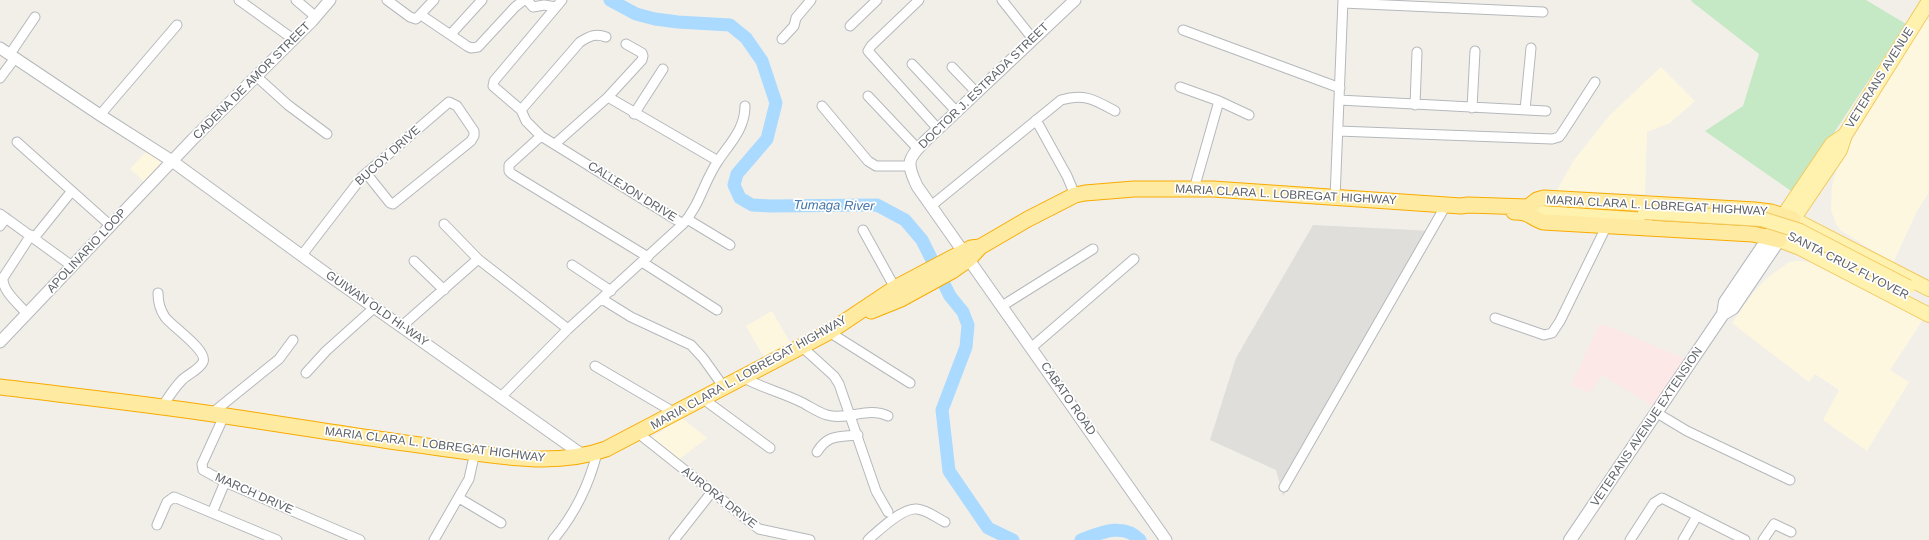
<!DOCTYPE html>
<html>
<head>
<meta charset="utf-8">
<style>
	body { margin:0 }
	canvas { display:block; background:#f1efe8 }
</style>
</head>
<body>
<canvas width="1929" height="540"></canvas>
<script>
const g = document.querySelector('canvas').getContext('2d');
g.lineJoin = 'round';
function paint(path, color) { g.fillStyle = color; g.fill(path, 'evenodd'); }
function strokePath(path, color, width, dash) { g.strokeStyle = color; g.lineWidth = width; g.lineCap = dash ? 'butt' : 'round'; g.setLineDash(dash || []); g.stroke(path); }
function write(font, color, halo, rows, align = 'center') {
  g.font = font + ' Helvetica,sans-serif'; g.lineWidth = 3.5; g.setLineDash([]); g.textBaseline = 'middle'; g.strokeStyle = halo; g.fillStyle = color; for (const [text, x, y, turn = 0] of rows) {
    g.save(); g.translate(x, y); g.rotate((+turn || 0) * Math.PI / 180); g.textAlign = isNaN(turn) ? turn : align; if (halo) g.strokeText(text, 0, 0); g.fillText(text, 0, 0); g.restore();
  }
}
const commercial = new Path2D(`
	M1926,19L1929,21V192L1917,211L1893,263L1840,230L1836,224L1831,210L1832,186L1839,161Z
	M1661,67L1695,101L1670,123L1647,132L1645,194L1557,190L1574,160L1610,115Z
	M146,152L164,164L146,183L130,169Z
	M1800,261L1810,262L1829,269L1924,318L1890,370L1909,382L1867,451L1823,420L1839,390L1815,374L1809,382L1732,323L1753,293L1766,279L1789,262Z
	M772,311L791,344L765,359L746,326Z
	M682,418L707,438L678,460L651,438Z`);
const industrial = new Path2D(`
	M1313,225L1434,231L1283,496L1276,470L1210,440L1236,358Z`);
const medical = new Path2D(`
	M1606,325L1688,360L1656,408L1602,375L1590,393L1571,385L1598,326Z`);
const green = new Path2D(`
	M1692,0H1866L1906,24L1794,193L1705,131L1743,106L1759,54L1691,1Z`);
const river = new Path2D(`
	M610,0L636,14L655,19L678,22L730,25L746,38L762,61L776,103L767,139L737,174L734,185L740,198L752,205L771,206L877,205L905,220L922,240L950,296L963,312L968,325L966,347L942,410L949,471L988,528L1013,540
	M1081,540C1100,533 1123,522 1140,540`);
const minor = new Path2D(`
	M239,0L293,39
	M296,0L316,17
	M387,0L410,17L416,19L434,0
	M527,0L533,7L544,5L556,7
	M919,0L871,46L868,51L938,129
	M1002,0L1033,39
	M1343,3L1543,12
	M421,15L467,46L471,48L478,47L515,7L524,0
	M850,26L877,0
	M1183,30L1340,88
	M451,34L482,0
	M782,39L794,26L796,18L811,0
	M10,54L35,17
	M912,64L956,111
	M952,67L976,92
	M256,76L288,105L327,134
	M0,78L15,58
	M1180,87L1219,101L1194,189
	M868,96L918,149
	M608,97L718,161
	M1339,100L1546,111
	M1219,101L1249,115
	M1415,105L1417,52
	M822,106L868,161L876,166H909
	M1472,108L1475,51
	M521,110L580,42C590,36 595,33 606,37
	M1525,110L1531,48
	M634,114L663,69
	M100,115L177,25
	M1036,120L1067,176L1075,195
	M1338,131L1552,139L1559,137L1562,133L1595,82
	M541,136L509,165V171L512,174L648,257
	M17,142L111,226
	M555,144L608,97L642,60L643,56L642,53L626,44
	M1335,198L1343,0
	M931,206L1061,100C1084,93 1095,100 1115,111
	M0,214L72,266
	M687,219L730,245
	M444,224L478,259L568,329
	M683,224C700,205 704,181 718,161C730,143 745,129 745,106
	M0,226L6,218
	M863,230L895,288
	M34,238L71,192
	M302,255L362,177L449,102L457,106L474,131V136L471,141L393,204L390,203L366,173
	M414,261L444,290
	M642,262L717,310
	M572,265L611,291
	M158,293C158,302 160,310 165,317C171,326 208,350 203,362C199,370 188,374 182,380C174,388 168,398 162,407
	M602,299L631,317L691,345L703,358L723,386
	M1002,306L1093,249
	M27,314C19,304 2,291 3,278L31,235
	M1495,318L1544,335L1552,333L1560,321L1607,225
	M402,326L478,259
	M829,332L910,383
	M801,346L834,376L839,384L876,491L888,512
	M1031,348L1134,259
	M595,366L675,413
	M306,373L326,351L375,307
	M742,377C760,387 780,392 799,401C808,405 817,412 827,415C847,421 868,406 888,416
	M501,397L568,329L683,224L541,136L526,121L521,110L493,86L494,81L562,0
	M702,398L770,448
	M1657,413L1687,431L1790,480
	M211,414L279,359L293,340
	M224,416L202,464L203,470L225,482L360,540
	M638,433L759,529L810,540
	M817,452C828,434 839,437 858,435
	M1284,487L1446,205
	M459,498L501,523
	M212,513L225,482
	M157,525L167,502L174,497L277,540
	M434,540L469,479L475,452
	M553,540C574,515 589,485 597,453
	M674,540L711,493
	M868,540C878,531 903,507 917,509C927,510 937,518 945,522
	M1630,540L1654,503L1662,498L1745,540
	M1683,540L1697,516
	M1763,540L1774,524L1791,532`);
const tertiary = new Path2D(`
	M1075,0L938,129C930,137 909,154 910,164C910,172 914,179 917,186L1166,540
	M0,48L100,115L172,161L327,274L584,456
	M0,342L193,139L312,21L330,0`);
const secondary = new Path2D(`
	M1723,314L1725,302L1769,237
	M1570,540L1723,314L1733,308L1779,240`);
const primary = new Path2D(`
	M1929,1L1845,135L1840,150L1779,240L1800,248L1929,315
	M1527,212L1645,220
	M1793,219L1929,289
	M1769,237L1832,144L1845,135`);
const trunk = new Path2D(`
	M1514,212C1531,212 1529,217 1543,222L1753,234L1779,240
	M871,311L901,299L952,271L969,259L980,247L1028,219L1075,195L1085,193L1134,189H1213L1461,206L1468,205L1528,207L1537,200L1544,198L1755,210L1771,212L1793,219
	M0,387C73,396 147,404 220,415C291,426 361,437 433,447C489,454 551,469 606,449L829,332L895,288L946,261L971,248L980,247`);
const primaryBridge = new Path2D(`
	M1645,212L1762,219L1800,231L1908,287`);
const streetNames = [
	["VETERANS AVENUE",1880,78,-58],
	["CADENA DE AMOR STREET",252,81,-45],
	["DOCTOR J. ESTRADA STREET",984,86,-44],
	["BUCOY DRIVE",388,156,-42],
	["CALLEJON DRIVE",632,192,32],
	["MARIA CLARA L. LOBREGAT HIGHWAY",1286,195,3],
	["MARIA CLARA L. LOBREGAT HIGHWAY",1657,206,3],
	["APOLINARIO LOOP",87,251,-47],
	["SANTA CRUZ FLYOVER",1848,266,27],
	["GUIWAN OLD HI-WAY",377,309,35],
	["MARIA CLARA L. LOBREGAT HIGHWAY",749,373,-29],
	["CABATO ROAD",1068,399,55],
	["VETERANS AVENUE EXTENSION",1647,427,-56],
	["MARIA CLARA L. LOBREGAT HIGHWAY",435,445,7],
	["MARCH DRIVE",254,494,24],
	["AURORA DRIVE",719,498,38]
];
const waterNames = [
	["Tumaga River",834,206,1]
];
paint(commercial, '#fef7e0');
paint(industrial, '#e0deda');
paint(medical, '#fce8e6');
paint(green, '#c5e8c5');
strokePath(river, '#aadaff', 13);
strokePath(minor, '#b5b8bc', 11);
strokePath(tertiary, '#b5b8bc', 13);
strokePath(secondary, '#b6babf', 14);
strokePath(primary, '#f2c960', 16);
strokePath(trunk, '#f9ab00', 17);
strokePath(minor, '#fff', 9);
strokePath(tertiary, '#fff', 11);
strokePath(secondary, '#fff', 12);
strokePath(primary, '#fff2af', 14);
strokePath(trunk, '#feeaa1', 15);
strokePath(primaryBridge, '#f2c960', 16, []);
strokePath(primaryBridge, '#fff2af', 14);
write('12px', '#5f6368', '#fff', streetNames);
write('italic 13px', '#4174aa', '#fff', waterNames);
</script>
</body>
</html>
